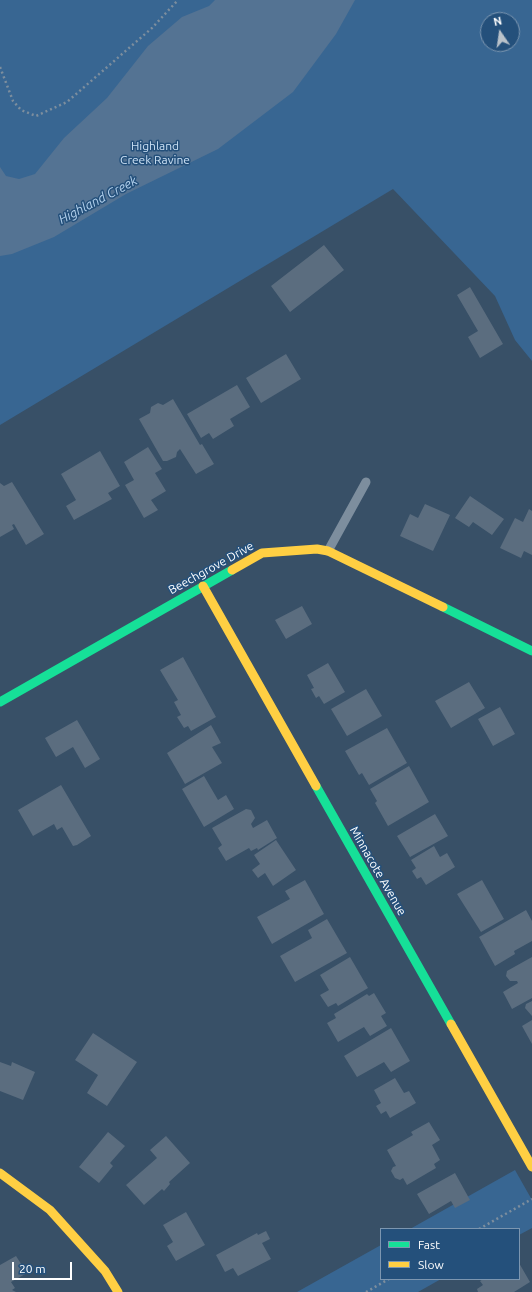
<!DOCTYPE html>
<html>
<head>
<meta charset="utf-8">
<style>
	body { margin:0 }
	#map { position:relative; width:532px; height:1292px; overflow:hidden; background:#385067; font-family:Ubuntu,sans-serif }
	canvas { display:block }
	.legend { position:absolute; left:380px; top:1228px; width:140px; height:52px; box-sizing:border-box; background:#24507b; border:1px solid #7c96b0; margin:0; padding:5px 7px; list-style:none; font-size:12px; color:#fff }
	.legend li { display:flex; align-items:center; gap:8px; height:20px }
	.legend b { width:20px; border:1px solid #7c96b0 }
	.north { position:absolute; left:480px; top:12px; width:40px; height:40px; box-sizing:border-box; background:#24507b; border:1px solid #7c96b0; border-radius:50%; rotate:347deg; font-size:11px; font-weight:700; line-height:16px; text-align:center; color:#fff }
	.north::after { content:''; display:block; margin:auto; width:14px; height:18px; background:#b9c2ca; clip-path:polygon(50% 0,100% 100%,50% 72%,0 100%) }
	.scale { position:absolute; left:12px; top:1262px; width:60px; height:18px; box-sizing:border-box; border:2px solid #fff; border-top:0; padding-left:5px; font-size:12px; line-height:14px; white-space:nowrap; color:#fff; -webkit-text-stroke:3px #24507b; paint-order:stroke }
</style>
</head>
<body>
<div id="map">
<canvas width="532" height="1292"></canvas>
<ul class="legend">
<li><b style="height:5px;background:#16e098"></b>Fast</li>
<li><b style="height:5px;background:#ffcf43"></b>Slow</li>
</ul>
<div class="north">N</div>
<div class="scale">20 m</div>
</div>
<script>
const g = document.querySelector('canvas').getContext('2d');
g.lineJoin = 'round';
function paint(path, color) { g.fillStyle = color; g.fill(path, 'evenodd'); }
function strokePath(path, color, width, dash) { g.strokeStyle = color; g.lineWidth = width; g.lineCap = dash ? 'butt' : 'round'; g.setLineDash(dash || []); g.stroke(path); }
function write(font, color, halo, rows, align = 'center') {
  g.font = font + ' Ubuntu,sans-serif'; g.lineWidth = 3; g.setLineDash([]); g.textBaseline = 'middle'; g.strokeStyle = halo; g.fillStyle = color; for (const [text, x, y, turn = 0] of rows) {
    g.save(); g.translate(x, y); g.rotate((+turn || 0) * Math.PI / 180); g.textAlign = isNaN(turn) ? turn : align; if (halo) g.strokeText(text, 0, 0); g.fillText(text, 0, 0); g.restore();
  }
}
const green = new Path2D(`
	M0,0H532V361L515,340L495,296L393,189L0,425ZM488,20H512V44H488Z
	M515,1170L532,1200V1228L519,1235V1229H410Z
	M381,1245V1279H441L418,1292H297Z`);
const water = new Path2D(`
	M215,0H355L336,34L293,92L218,149L126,194L54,237L12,254L0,256V167L6,176L19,179L35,174L64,138L107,98L148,46L182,17L209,6Z`);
const building = new Path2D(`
	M324,245L344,270L290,312L271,286Z
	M470,287L503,344L480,358L468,337L478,331L457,295Z
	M286,354L301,379L261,403L246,378Z
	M237,385L250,407L230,419L234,426L213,439L209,433L201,438L187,414Z
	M173,399L200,445L202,444L214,464L196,474L180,449L177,452L176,457L167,461H163L139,419L150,413L151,407L158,403L163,405Z
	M148,447L162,469L155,473L166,491L151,500L158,510L144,518L125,485L134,480L124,462Z
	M100,451L120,486L108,493L112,499L74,520L66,506L76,500L61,474Z
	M12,482L44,534L26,545L14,524L12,525L14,529L0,537V483L4,486Z
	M470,496L504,519L492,535L473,522L469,527L455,518Z
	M425,504L450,515L433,551L400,536L410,514L418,518Z
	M529,509L532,511V555L524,551L521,558L500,548L515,518L523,522Z
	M302,606L312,624L286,639L275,620Z
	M183,657L216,717L191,731L188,726L184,728L177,717L181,715L174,702L178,700L160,670Z
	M328,663L345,692L324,704L319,696L316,698L311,689L314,688L307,675Z
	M469,682L485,708L451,728L435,701Z
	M366,689L382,716L347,736L331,709Z
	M500,707L515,734L493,746L478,719Z
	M77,720L100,759L85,768L73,747L56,757L45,738Z
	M211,725L221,743L212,747L222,763L185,784L167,753Z
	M387,728L407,763L369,785L362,773L359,775L345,751Z
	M409,766L429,802L388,826L375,803L377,801L370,789Z
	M204,776L218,800L226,795L234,809L204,827L182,789Z
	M61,785L91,836L77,845L73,846L62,827L57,830L54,824L33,836L18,810Z
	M246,809L251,810L255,818L251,824L253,828L267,820L277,838L258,850L257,848L251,851L249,848L226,861L218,848L222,845L212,828Z
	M435,814L448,836L410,857L397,836Z
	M276,840L296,870L273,886L265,873L258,878L252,870L260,864L254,855Z
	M434,846L440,857L447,853L455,867L426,885L421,877L417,879L412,871L416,868L411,860Z
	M305,880L324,914L272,944L257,917L290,899L285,891Z
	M482,880L504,919L481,932L457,894Z
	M526,910L532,921V941L514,951L515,954L495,966L479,937Z
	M327,919L347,953L295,982L280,956L312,938L308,930Z
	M350,957L368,988L338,1006L336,1003L328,1007L320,995L329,990L320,975Z
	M532,957V998L512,1009L503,992L518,983L517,981H510L506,976L507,971Z
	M374,993L386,1013L381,1016L387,1026L370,1036L364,1027L338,1042L327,1023L336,1018L334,1014L367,994L369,996Z
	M532,1001V1016L525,1008L526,1004Z
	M532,1020V1044L522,1026Z
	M391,1028L410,1061L391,1072L384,1062L357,1077L344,1056Z
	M93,1033L137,1062L107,1106L87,1093L98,1075L75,1060Z
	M0,1062L11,1066L12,1062L35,1072L23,1100L0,1091Z
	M395,1078L404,1093L409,1091L416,1103L390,1118L386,1111L381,1114L376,1106L381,1103L374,1090Z
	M429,1122L440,1140L432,1145L440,1160L434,1164L436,1168L407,1185L403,1178L400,1180L395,1178L391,1171L393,1167L396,1166L387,1150L413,1135L411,1132Z
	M108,1132L125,1146L110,1163L113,1166L99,1183L79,1167Z
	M166,1136L190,1163L169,1182L170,1184L164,1191L162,1189L144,1205L126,1185L157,1158L150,1150Z
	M455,1173L470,1200L455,1208L451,1201L429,1214L417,1194Z
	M186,1212L205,1245L176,1261L167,1246L173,1242L163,1225Z
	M266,1231L270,1239L262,1243L271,1259L238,1276L233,1268L225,1272L216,1255L257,1233L258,1235Z
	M16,1256L27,1273L11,1282L15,1288L12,1290L16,1292H0V1265Z
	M519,1263L530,1282L514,1292H478L477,1289L483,1285L480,1281L483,1279H519Z`);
const path = new Path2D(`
	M0,67L13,101L21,110L36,116L67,102L152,28L178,0
	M479,1229L532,1199
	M366,1292L389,1279`);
const lane = new Path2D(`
	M328,551L366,482`);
const fast = new Path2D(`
	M443,607L532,651
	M0,702L232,570
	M316,786L451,1024`);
const slow = new Path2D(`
	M232,570L262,553L317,549L328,551L443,607
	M203,586L316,786
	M451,1024L532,1167
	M0,1173L50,1210L105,1271L118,1292`);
const parkNames = [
	["Highland",155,146],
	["Creek Ravine",155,160]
];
const streetNames = [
	["Beechgrove Drive",211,568,-29],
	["Minnacote Avenue",378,871,60]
];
const waterNames = [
	["Highland Creek",98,200,-28]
];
paint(green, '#386692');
paint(water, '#547393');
paint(building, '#5b6d7f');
strokePath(path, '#7d8e9e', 2.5, [2, 3]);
strokePath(lane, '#7d8e9e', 9);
strokePath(fast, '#16e098', 9);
strokePath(slow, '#ffcf43', 9);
write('12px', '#cbe0f4', '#24507b', parkNames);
write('12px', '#fff', '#24507b', streetNames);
write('italic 13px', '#b3d1ed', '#24507b', waterNames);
</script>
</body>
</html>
